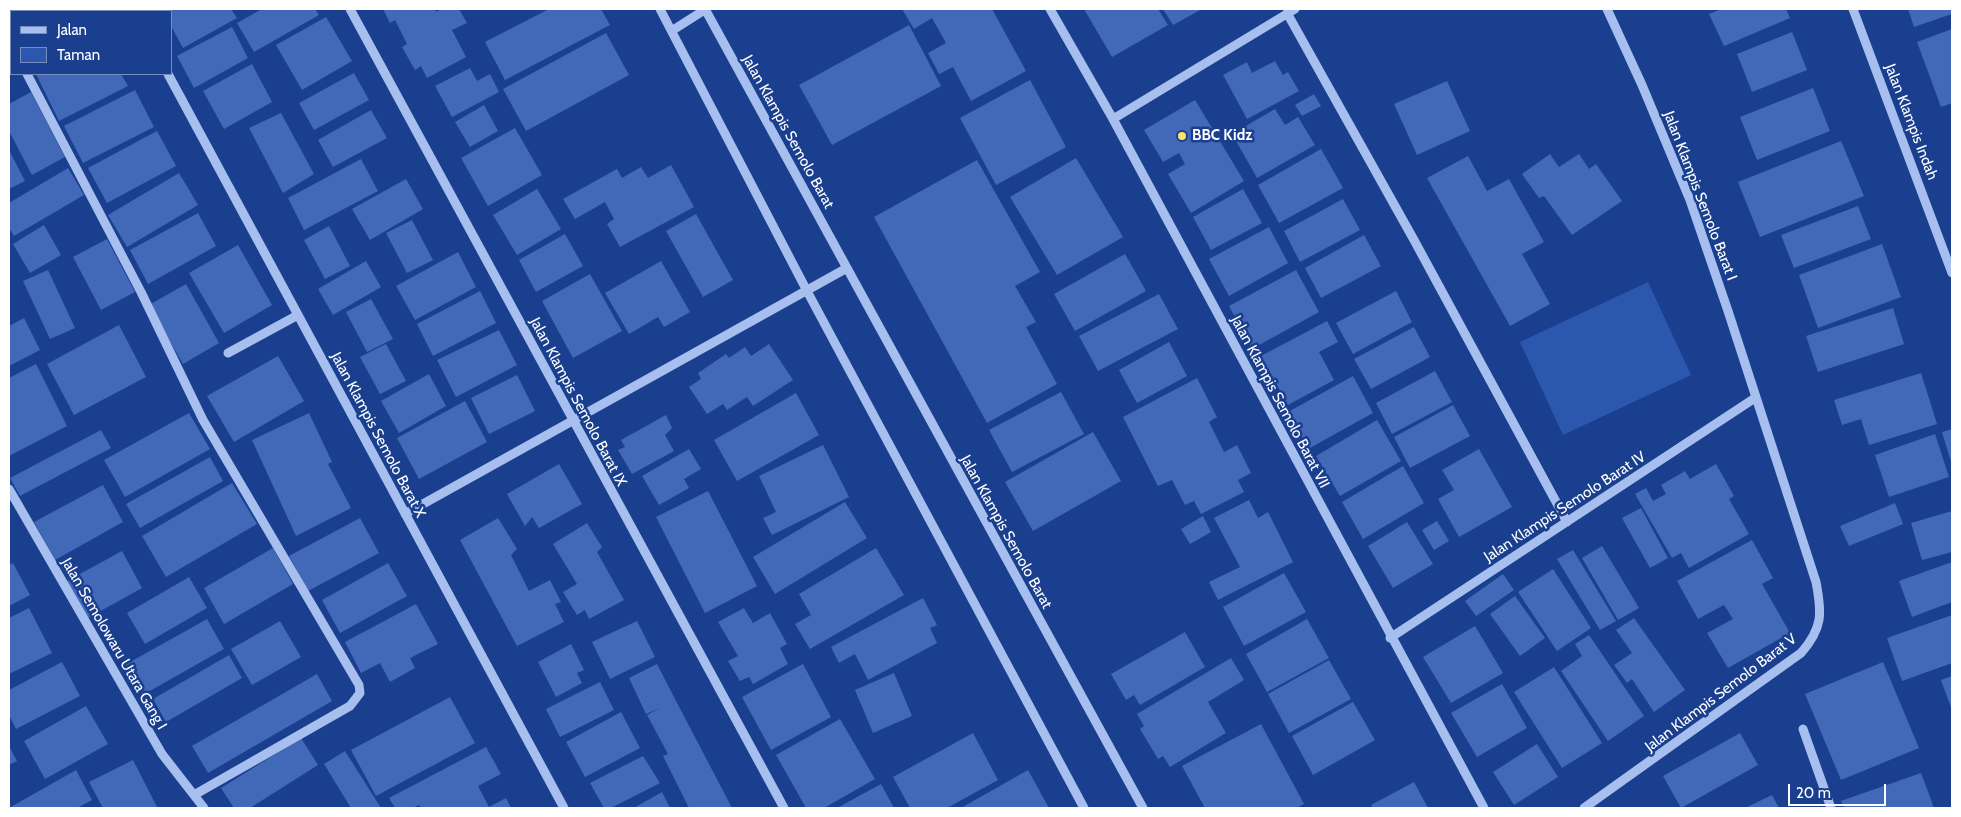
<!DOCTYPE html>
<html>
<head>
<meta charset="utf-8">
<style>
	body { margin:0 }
	#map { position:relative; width:1961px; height:817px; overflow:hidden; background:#1a3f8f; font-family:Cabin,sans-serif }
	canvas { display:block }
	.frame { position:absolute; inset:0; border:10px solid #fff; pointer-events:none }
	.legend { position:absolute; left:10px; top:10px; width:162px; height:65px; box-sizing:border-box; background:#1a3f8f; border:1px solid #768cbc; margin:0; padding:6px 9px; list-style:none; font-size:15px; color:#fff }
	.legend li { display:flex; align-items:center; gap:10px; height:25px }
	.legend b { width:25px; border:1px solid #768cbc }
	.scale { position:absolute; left:1788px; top:784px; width:98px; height:22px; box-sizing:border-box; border:2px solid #fff; border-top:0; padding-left:6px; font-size:15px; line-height:18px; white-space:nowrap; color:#fff; -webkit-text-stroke:4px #1a3f8f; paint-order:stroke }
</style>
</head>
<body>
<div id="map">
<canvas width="1961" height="817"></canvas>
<div class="frame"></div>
<ul class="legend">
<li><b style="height:6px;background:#a7bfef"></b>Jalan</li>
<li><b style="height:14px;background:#2c57ae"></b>Taman</li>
</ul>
<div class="scale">20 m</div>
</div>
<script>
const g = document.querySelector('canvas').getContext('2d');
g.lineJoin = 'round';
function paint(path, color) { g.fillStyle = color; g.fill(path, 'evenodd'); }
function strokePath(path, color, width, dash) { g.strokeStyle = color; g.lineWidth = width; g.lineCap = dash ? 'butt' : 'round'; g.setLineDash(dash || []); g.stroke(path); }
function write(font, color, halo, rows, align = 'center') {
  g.font = font + ' Cabin,sans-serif'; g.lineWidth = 5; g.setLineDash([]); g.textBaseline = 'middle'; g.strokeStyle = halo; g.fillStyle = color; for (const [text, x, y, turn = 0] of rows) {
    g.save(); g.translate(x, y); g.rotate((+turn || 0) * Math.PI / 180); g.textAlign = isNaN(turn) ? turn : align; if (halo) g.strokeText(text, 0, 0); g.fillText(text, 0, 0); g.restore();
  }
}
const green = new Path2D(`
	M1648,282L1691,375L1563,435L1520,342Z`);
const building = new Path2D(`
	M9,9H88L90,11H11V26L9,21Z
	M171,9H231L237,18L183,48L171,26V11H167Z
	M262,9H315L319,15L254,52L237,23Z
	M383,9H435L436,12L441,9H459L467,23L452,30L466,57L427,78L421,66L415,70L402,47L407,44L395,20L390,23Z
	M549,9H601L610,25L505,80L485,42Z
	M902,9H992L1026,71L971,101L953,67L939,74L928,53L946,43L932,18L914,29Z
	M1084,9H1158L1168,25L1112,57Z
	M1163,9H1202L1173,25Z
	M1722,9H1786L1790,18L1724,46L1709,14Z
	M1908,9H1952V14L1914,27Z
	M326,17L352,61L302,90L276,45Z
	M909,25L941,86L832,145L799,85Z
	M232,27L248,58L194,88L177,56Z
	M1952,29V103L1941,107L1917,42Z
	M1792,32L1807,70L1752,92L1737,54Z
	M606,33L629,75L526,131L503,89Z
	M1275,61L1283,75L1288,72L1299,91L1247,119L1223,75L1247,62L1252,73Z
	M252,64L272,102L224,129L203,91Z
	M470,68L477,81L490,74L499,92L452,117L435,86Z
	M354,73L369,100L314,130L299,103Z
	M36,74H121L128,86L59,121Z
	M1030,80L1066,147L996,185L960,118Z
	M1447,81L1470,131L1417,155L1394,104Z
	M1813,88L1830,131L1757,160L1740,117Z
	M135,90L154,127L83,163L64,126Z
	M31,92L65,157L32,175L9,131V104Z
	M1314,94L1321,106L1302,116L1295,105Z
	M1195,100L1244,181L1191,213L1168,174L1185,164L1179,153L1163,162L1144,130Z
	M484,105L498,131L470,147L455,122Z
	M1275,109L1285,125L1298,117L1315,145L1257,178L1232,134Z
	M371,110L387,138L333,167L318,140Z
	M281,113L314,174L283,193L249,128Z
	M515,128L542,175L488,206L461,158Z
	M157,131L176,166L107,203L88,168Z
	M1841,141L1864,196L1760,237L1738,182Z
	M1321,149L1343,188L1279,223L1258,185Z
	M9,150L25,181L9,189Z
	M1550,154L1559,167L1579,154L1589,169L1596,164L1622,201L1572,235L1544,196L1539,198L1522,174Z
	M1468,156L1487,191L1509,179L1544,242L1522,254L1550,304L1510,326L1427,178Z
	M1076,158L1123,237L1057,275L1010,197Z
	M361,159L378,191L304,230L288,198Z
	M977,160L1040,272L1015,286L1036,322L1026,327L1057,384L987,423L874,217Z
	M671,165L694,207L620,247L607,224L614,219L605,202L575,219L563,199L617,169L622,178L641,167L648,178Z
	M68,168L84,195L14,236L9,228V203Z
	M179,173L198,205L127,247L108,215Z
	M406,179L423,209L370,240L352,209Z
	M537,189L561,229L517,255L493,215Z
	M1243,189L1262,223L1211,250L1193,217Z
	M1343,199L1360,230L1300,262L1284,231Z
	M1858,206L1871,239L1794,268L1781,235Z
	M198,213L216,246L148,284L130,250Z
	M696,214L733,280L703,297L666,231Z
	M412,220L433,260L407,273L386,233Z
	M44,225L61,255L30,273L13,244Z
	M329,226L350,266L325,279L304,240Z
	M1269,227L1288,263L1229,296L1209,259Z
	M565,234L583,266L536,292L519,260Z
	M1364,235L1381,266L1321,298L1305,268Z
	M107,239L135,292L101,310L73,257Z
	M1882,244L1901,297L1818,328L1799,275Z
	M238,245L272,305L224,333L189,273Z
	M458,252L476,287L415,320L396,286Z
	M1125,254L1146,291L1075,331L1054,294Z
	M366,261L381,287L333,315L318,289Z
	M661,261L690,312L664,327L658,317L629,334L605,293Z
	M48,270L75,328L50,339L23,281Z
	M1296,270L1319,312L1252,349L1229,306Z
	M590,274L622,331L573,358L542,301Z
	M186,284L219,343L183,364L149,305Z
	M480,291L496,323L433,356L417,324Z
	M1396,291L1412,322L1353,354L1336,323Z
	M1159,294L1178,329L1098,371L1079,336Z
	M371,299L393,339L367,352L346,312Z
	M1893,308L1904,344L1818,372L1806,336Z
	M24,318L40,350L9,366V326Z
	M1327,321L1338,342L1319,352L1334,380L1288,405L1261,356Z
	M119,325L146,377L74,415L47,364Z
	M1414,327L1430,357L1371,389L1354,359Z
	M499,330L517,365L456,397L437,360Z
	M1169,342L1187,376L1137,403L1119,370Z
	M386,344L406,381L380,394L360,357Z
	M769,344L793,380L753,406L747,397L727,410L723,404L707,414L689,387L701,379L698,373L726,354L729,358L745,347L751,356Z
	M278,356L304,401L234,442L207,396Z
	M36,364L67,426L9,456V378Z
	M1435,371L1452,402L1392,434L1376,403Z
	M1921,373L1937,424L1869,445L1861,419L1842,425L1834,400Z
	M429,374L446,406L399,433L381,401Z
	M517,375L535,411L489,434L471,398Z
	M1353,376L1373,413L1308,449L1288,412Z
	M1197,378L1217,417L1209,422L1224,452L1237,445L1251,473L1238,480L1244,492L1201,514L1194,501L1185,505L1172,480L1158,486L1123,417Z
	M1061,392L1084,434L1012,472L989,430Z
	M796,393L819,435L737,481L714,440Z
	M465,401L487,442L419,479L397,438Z
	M1453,405L1470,436L1410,468L1394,437Z
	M189,413L210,449L125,497L104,460Z
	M309,413L332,462L328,464L351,508L296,536L252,440Z
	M666,415L672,428L665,435L674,451L632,474L618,450L625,447L621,440Z
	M1377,420L1401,461L1340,496L1316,456Z
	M1952,429V465L1942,432Z
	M101,430L111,448L20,496L10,478Z
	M1093,432L1121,481L1033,531L1005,482Z
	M1935,434L1949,477L1889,497L1875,455Z
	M823,445L849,497L772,535L763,518L776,512L759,476Z
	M689,449L701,469L684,479L689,488L659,505L642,476Z
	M1479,449L1512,507L1459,537L1438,499L1454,490L1442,470Z
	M210,457L223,481L140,528L126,504Z
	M559,464L582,504L539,528L532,517L525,526L507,494Z
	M1716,464L1734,496L1729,499L1749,534L1689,568L1681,553L1672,558L1635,494L1646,488L1653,501L1666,494L1661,485L1685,471L1690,479Z
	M1403,466L1424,503L1363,539L1342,502Z
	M232,483L257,524L166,577L142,536Z
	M103,485L123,522L55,560L34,522Z
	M708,491L757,586L705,613L656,517Z
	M1249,500L1258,518L1268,512L1293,562L1218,600L1209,582L1240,567L1214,518Z
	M845,502L867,538L775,594L753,557Z
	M1895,503L1903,524L1849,546L1840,526Z
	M1641,508L1668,558L1650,568L1622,518Z
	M1952,511V552L1922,560L1911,523Z
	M1203,516L1211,532L1190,544L1181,529Z
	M360,518L379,553L308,591L289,556Z
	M498,518L517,549L511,555L529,591L550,580L561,602L555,604L564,622L517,646L460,540Z
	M1437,521L1449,541L1434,550L1422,530Z
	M1407,522L1433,564L1393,588L1368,546Z
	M587,523L602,547L597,552L624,600L589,619L585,610L577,615L563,592L577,584L553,544Z
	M1752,540L1773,578L1762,584L1790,633L1728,668L1707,633L1733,619L1724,605L1698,619L1677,581Z
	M1602,546L1639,608L1618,620L1582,558Z
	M273,548L293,584L224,624L204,588Z
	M876,548L904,595L810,649L795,624L811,615L799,594Z
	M1573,550L1616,621L1600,630L1557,559Z
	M122,551L142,588L88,618L67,581Z
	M1952,562V602L1912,617L1899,581Z
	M13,563L30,595L9,606V565Z
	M388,563L407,596L340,633L322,600Z
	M1553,569L1591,628L1557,651L1518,592Z
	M1284,573L1306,612L1244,646L1223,607Z
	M1503,574L1514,590L1476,616L1465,601Z
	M189,577L207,608L145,644L127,613Z
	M1515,596L1545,638L1520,656L1490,614Z
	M923,598L937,625L930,628L937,643L868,680L855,654L839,663L831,647Z
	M416,604L438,644L410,658L415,668L390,682L380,663L361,673L345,642Z
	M29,608L52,653L9,674V618Z
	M744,608L753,623L770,613L787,644L780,648L788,664L753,684L749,677L740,681L728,661L738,656L718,622Z
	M1952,615V663L1902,681L1887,638Z
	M1634,618L1685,690L1654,712L1632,679L1627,683L1614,665L1632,653L1616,630Z
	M207,619L224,649L141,696L123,666Z
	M1307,619L1329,658L1267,692L1246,654Z
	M280,621L301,657L252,685L231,649Z
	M637,621L655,657L610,679L592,642Z
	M1475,626L1503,673L1451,703L1423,657Z
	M1185,632L1205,667L1140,705L1134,695L1126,700L1111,674Z
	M1589,635L1644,716L1608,741L1561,671L1582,656L1575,644Z
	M571,644L584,670L577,673L582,683L556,697L538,662Z
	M229,655L242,678L166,722L153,699Z
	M1231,658L1244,680L1208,702L1226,733L1170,767L1163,756L1158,759L1140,729L1144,726L1137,714Z
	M1329,660L1351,699L1289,733L1268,694Z
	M62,662L80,696L16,729L9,715V690Z
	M1883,662L1919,748L1841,780L1805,694Z
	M657,664L675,699L732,808H689L663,756L668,754L647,715L660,708L646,714L629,678Z
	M803,664L831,717L771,750L742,697Z
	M1554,667L1602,743L1562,768L1514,692Z
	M894,673L912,716L873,733L855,690Z
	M317,674L332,701L208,773L192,746Z
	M1952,676V710L1941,680Z
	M600,682L614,710L560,737L546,709Z
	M1502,684L1527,728L1477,757L1451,713Z
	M450,697L475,743L376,796L351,750Z
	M1353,702L1375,740L1313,775L1292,736Z
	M86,706L108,744L45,779L24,741Z
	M621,712L640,748L585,777L566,742Z
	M840,719L875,779L824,808H806L776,755Z
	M1261,724L1304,804L1296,808H1205L1182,766Z
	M973,733L998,780L947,808H910L893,777Z
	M1740,733L1758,765L1681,808L1663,776Z
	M301,738L318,765L250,808H234L221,788Z
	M1537,744L1558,777L1514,805L1493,772Z
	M9,746L17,761L9,765Z
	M486,747L501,774L478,786L489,807L506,798L511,808H421L419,805L413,808H395L389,798Z
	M345,751L381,808H351L324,764Z
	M643,756L660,783L611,808H604L590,783Z
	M133,760L157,807L103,808L89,782Z
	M76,770L92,800L77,808H9Z
	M1028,770L1049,808H961Z
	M1921,773L1934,808H1844L1841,801Z
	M1414,782L1428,808H1373L1371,805Z
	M881,784L894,808H837Z
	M662,792L670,808H634Z
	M1772,795L1779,808H1745Z`);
const minor = new Path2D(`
	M133,9L134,11
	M350,9L784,808
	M660,9L807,291L1084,808
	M705,9L1143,808
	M1050,9L1113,119L1484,808
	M1853,9L1952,273
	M1287,13L1414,240L1567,522
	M673,30L706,9
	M9,41L11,46
	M27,74L141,292L203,420L359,685L360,693L350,706L194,795
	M168,74L564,808
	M1113,119L1295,9
	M228,353L298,315
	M9,489L162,754L204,808
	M405,514L847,268
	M1390,638L1755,398
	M1803,729L1831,808
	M1584,808L1801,653C1823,628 1822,613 1816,582L1728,311L1690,200L1642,85L1607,9`);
const markers = [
	[1182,136,5,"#ffe565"]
];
const streetNames = [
	["Jalan Klampis Indah",1911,122,69],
	["Jalan Klampis Semolo Barat",788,132,61],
	["Jalan Klampis Semolo Barat I",1700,196,69],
	["Jalan Klampis Semolo Barat IX",578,402,62],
	["Jalan Klampis Semolo Barat VII",1280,402,62],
	["Jalan Klampis Semolo Barat X",378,435,62],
	["Jalan Klampis Semolo Barat IV",1565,507,-33],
	["Jalan Klampis Semolo Barat",1006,532,61],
	["Jalan Semolowaru Utara Gang I",114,644,60],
	["Jalan Klampis Semolo Barat V",1721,693,-37]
];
const poiNames = [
	["BBC Kidz",1192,136]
];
paint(green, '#2c57ae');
paint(building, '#4268b8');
strokePath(minor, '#a7bfef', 9);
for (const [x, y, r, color] of markers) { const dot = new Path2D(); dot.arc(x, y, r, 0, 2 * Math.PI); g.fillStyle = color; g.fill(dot); strokePath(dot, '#1a3f8f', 2); }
write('15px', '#fff', '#1a3f8f', streetNames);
write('bold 15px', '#fff', '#1a3f8f', poiNames, 'left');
</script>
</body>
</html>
